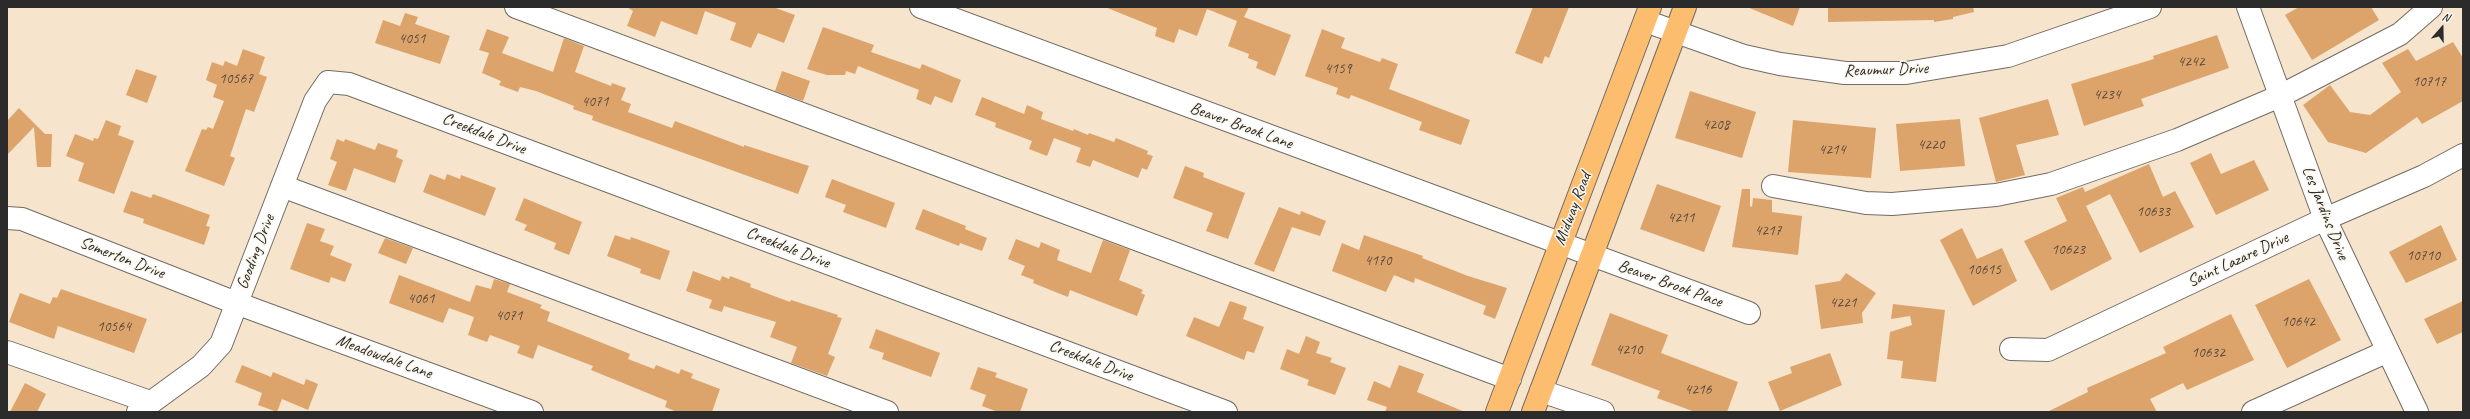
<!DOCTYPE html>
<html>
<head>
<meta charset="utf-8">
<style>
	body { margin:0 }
	#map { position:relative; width:2470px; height:419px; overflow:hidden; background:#f6e4cd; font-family:Caveat,sans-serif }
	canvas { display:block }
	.frame { position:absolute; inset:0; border:8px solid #2b2b2b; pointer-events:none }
	.north { position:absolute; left:2422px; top:8px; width:40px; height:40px; -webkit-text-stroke:3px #fbf7ec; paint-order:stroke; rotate:20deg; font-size:11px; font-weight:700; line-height:16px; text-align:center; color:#2b2b2b }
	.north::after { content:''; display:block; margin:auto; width:14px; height:18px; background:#2b2b2b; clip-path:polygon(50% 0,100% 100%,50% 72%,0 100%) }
</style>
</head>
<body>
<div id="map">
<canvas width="2470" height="419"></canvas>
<div class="frame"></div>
<div class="north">N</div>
</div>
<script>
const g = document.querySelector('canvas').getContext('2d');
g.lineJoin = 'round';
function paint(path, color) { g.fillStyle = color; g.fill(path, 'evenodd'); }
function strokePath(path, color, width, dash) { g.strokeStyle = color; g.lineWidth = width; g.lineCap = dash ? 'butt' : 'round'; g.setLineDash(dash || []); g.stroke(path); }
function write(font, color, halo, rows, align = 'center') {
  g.font = font + ' Caveat,sans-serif'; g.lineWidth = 3; g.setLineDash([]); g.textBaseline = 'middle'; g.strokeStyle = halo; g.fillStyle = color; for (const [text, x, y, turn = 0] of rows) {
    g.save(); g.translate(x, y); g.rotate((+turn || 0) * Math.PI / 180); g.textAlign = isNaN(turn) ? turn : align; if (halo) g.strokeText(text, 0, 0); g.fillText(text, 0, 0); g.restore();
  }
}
const building = new Path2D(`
	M627,7H773L795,15L784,43L758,33L751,48L730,40L736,23L705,11L697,35L661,21L655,37L627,26L633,11Z
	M1105,7H1249L1244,17L1291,35L1275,76L1256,68L1258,62L1248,58L1249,54L1228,46L1237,21L1207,9L1197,36L1179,29L1174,43L1155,36L1157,28Z
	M1533,7H1569L1549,58L1545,56L1542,64L1515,53Z
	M1747,7H1800L1793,26Z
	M1828,7H1973L1974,12L1953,17V19L1934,22V20L1828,22Z
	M2299,7H2371L2379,20L2312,60L2285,15Z
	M405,13L418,17L415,24L450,36L440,64L375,43L383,20L400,26Z
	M823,27L874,45L871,52L920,69L922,64L961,80L952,103L935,96L931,105L916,99L919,90L858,66L855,74L846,71L845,75H827L807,69Z
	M487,29L509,37L502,53L553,72L564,38L584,46L575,72L611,86L612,83L626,88L621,100L631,104L628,112L672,128L675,121L744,147V145L809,166L798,194L592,120L593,116L573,109L574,106L536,91L520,87L518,92L499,85L501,81L482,73L489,53L479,50Z
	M1322,29L1345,38L1341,48L1380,62L1382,58L1398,64L1389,89L1470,120L1461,145L1419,130L1422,122L1351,95L1349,99L1336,94L1338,88L1305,76Z
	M2217,35L2229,68L2141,99L2144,106L2084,126L2071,84L2154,59L2153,56Z
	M2453,42L2463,58V101L2422,124L2417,117L2366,153L2328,142L2303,105L2330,85L2350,112L2370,115L2401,92L2382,63L2408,49L2416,61Z
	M243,49L265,57L259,74L267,77L254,112L246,109L230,156L235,158L224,186L185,171L202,129L206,130L208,127L213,129L224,101L213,97L217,85L206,80L212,62L223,66L225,61L237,66Z
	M136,69L157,76L147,103L126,95Z
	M782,71L810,81L803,101L775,91Z
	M1690,91L1756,112L1742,158L1675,138Z
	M982,97L1024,114L1027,105L1043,112L1041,119L1073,131L1074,129L1088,135L1089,133L1114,142L1116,138L1148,151L1147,154L1153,156L1147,170L1142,168L1138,178L1093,160L1090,167L1076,162L1081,148L1054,138L1047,156L1029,149L1032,141L995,127L996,123L975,115Z
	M2048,99L2059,135L2016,145L2025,175L1996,182L1979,118Z
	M19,108L45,134H52L51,167H37L34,127L7,155V121Z
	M1960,119L1965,166L1900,171L1896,124Z
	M106,120L121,126L118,135L134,141L114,194L78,181L84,163L66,156L75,134L93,141L94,138L98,139Z
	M1793,120L1876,128L1871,178L1788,172Z
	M337,139L344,142L345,139L375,150L378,143L398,150L396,157L403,160L395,183L354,168L346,191L328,185L337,162L330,159Z
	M2211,153L2221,174L2254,160L2269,190L2216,215L2190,163Z
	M2149,164L2163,197L2175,191L2194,227L2140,253L2110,194L2086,206L2112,259L2051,291L2024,241L2067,221L2056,198L2083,187L2085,192Z
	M1185,166L1204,173L1203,177L1245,193L1228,239L1206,231L1213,213L1173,198Z
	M430,174L445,180L447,174L460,179L461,175L496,188L485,216L423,192Z
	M832,179L895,203L886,228L843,212L846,205L825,197Z
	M1657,184L1721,206L1704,252L1640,229Z
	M1742,189H1750V206L1752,207L1753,198L1772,200V212L1802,216L1798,255L1732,247Z
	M131,191L151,198L153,194L210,215L206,226L210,227L204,245L143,223L144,219L123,212Z
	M524,198L582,222L569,255L554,249L556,243L524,230L527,225L515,220Z
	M1279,207L1300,215L1301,211L1326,221L1320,236L1292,227L1274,272L1254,264Z
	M923,209L966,226L965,229L987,238L982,251L960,243L959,246L915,229Z
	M307,223L325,229L320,241L334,246L330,255L352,264L345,282L331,277L329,283L290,269Z
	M2441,225L2457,260L2406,283L2389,252Z
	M1962,228L1977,259L2002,248L2017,281L1973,306L1940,240Z
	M615,235L630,240L631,237L670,251L660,280L640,273L641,269L607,256Z
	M1364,235L1423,256L1422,258L1468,276L1507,288L1495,319L1483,314L1486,306L1415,278L1414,283L1394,275L1386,292L1332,271L1342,243L1359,250Z
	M385,238L413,248L406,264L378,253Z
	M1016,239L1039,248L1041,242L1060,250L1057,260L1091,273L1103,240L1130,250L1119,280L1143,290L1141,293L1145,295L1137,316L1070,290L1068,297L1033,283L1034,280L1021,275L1025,266L1008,259Z
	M693,271L720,281L722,276L729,279L730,276L751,284L750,287L790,302L791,300L838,315L837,317L842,318L828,354L835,357L827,376L791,363L797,347L770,337L776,322L724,306L722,312L709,308L712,300L686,291Z
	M1846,273L1876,293L1862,313L1863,323L1821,329L1815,285L1840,281Z
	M399,275L470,302L476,285L491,289L494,279L510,284L507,292L542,305L540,308L550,312L547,321L630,354L628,359L654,369L656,365L679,374L681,369L693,374L691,378L720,389L712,412H677L665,407L667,401L591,370L593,366L538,345L533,359L517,353L520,346L490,335L487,342L468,335L474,317L449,308L443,323L389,303Z
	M2309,279L2341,340L2287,368L2255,305Z
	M61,289L147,319L134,353L58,326L54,339L9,322L20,293L50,304L53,297L57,298Z
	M1230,301L1247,307L1243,319L1264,327L1254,353L1247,351L1244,360L1186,336L1194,317L1219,327Z
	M2463,301V332L2437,344L2424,319Z
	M1893,304L1945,310L1936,382L1901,378L1903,361L1887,359L1890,332L1912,325L1910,316L1891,319Z
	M1610,313L1668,335L1661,353L1738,382L1727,412H1695L1657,398L1660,391L1591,365Z
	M2231,314L2254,360L2187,390L2183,383L2150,399L2157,412H2047L2088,392L2087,388L2166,353L2163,347Z
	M876,329L940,353L931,377L882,359L884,353L869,348Z
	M1306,336L1320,342L1316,353L1332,358L1330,362L1346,368L1335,395L1307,385L1309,380L1280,369L1287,349L1299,354Z
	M1830,353L1842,385L1780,411L1768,382L1792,373L1790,367Z
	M242,365L271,377L273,372L304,385L306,379L318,384L308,410L282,399L277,412L258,405L262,393L235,382Z
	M1399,365L1424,374L1417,392L1465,412H1385L1387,407L1367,400L1374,381L1390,388Z
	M978,367L997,373L995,377L1028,389L1020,412H998L982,406L986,395L970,389Z
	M25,383L46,394L37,412H10Z`);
const minor = new Path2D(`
	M516,7L1510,379
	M921,7L1749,313
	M2248,7L2325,219L2417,412
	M1645,21L1744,56L1780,64L1845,73H1906L2008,56L2150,7
	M282,186L887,412
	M1773,186L1866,203L1892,204L1996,195L2051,184L2177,140L2280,96L2400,34L2431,7
	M7,218L22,219L236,303L532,412
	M2011,349L2048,350L2325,219L2424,176L2463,155
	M7,352L150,402
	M1541,391L1603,412
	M138,412L201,366L221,344L315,101L328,82L349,84L1226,412
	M2253,412L2388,351`);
const major = new Path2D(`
	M1497,412L1650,7
	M1533,412L1685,7`);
const numberNames = [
	["4051",412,39],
	["4242",2191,62],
	["4159",1338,69],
	["10567",236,79],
	["10717",2429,82],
	["4234",2107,95],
	["4071",595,102],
	["4208",1716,125],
	["4220",1931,145],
	["4214",1832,150],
	["10633",2153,212],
	["4211",1681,218],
	["4217",1768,231],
	["10623",2068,250],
	["10710",2423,256],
	["4170",1378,261],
	["10615",1984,270],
	["4061",421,299],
	["4221",1843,303],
	["4071",509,316],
	["10642",2298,322],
	["10564",114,327],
	["4210",1629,350],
	["10632",2208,353],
	["4216",1698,390]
];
const streetNames = [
	["Reaumur Drive",1886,70,-2],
	["Beaver Brook Lane",1241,126,20],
	["Creekdale Drive",484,134,21],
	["Midway Road",1573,209,-69],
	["Les Jardins Drive",2325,213,68],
	["Creekdale Drive",788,248,21],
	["Gooding Drive",256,252,-69],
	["Somerton Drive",122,258,21],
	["Saint Lazare Drive",2238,260,-25],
	["Beaver Brook Place",1670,284,20],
	["Meadowdale Lane",384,357,20],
	["Creekdale Drive",1091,361,21]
];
paint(building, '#dca46b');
strokePath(minor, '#726c64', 24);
strokePath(major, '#726c64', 24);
strokePath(minor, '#fff', 22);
strokePath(major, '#fcbd6f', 22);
write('15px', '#57493b', null, numberNames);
write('17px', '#2b2b2b', '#fbf7ec', streetNames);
</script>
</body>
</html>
